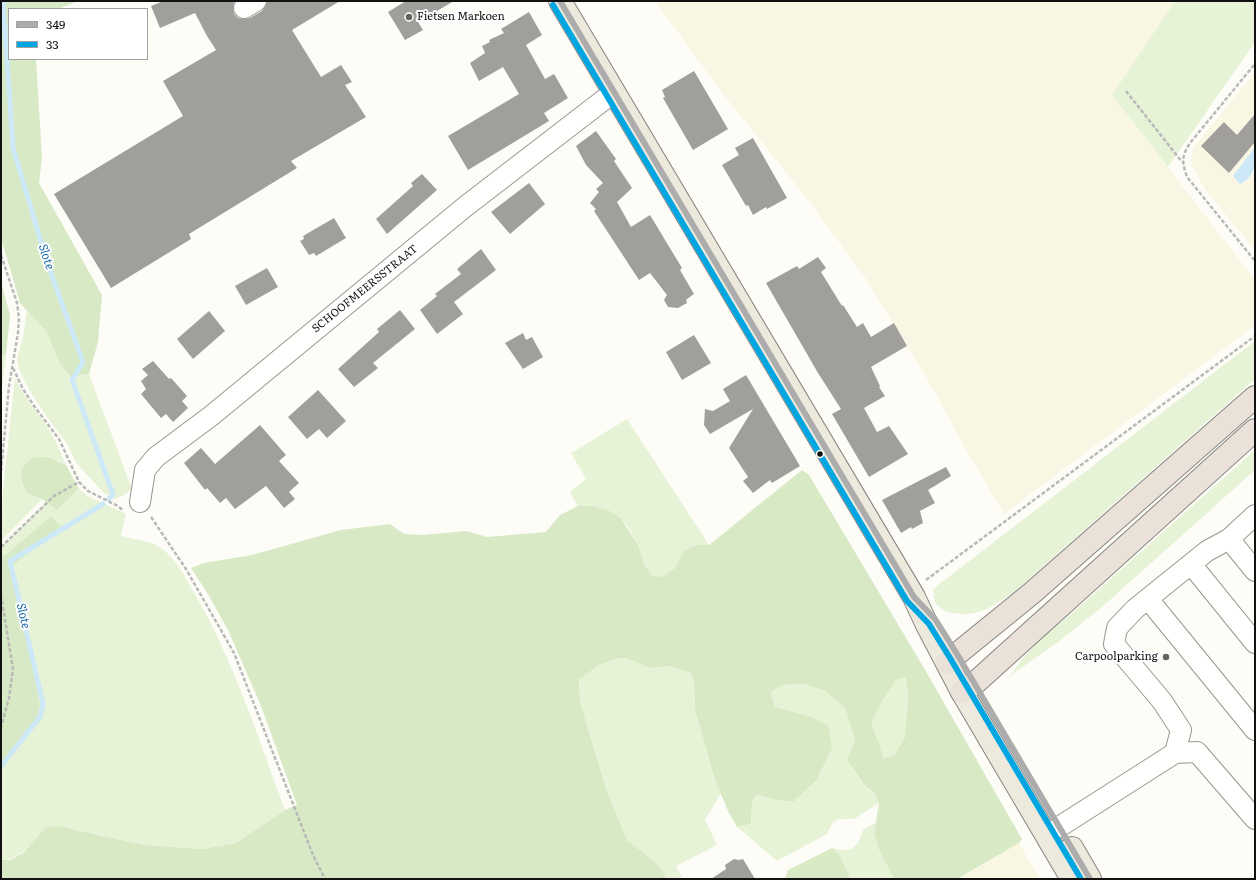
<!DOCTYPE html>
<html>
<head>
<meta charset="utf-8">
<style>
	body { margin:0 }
	#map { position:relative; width:1256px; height:880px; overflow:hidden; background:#fdfcf7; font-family:Literata,serif }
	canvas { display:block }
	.frame { position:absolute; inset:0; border:2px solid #111; pointer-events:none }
	.legend { position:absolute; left:8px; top:8px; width:140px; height:52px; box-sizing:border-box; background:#fff; border:1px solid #a0a0a0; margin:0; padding:5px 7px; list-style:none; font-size:12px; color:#111 }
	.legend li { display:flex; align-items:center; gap:8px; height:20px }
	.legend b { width:20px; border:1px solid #a0a0a0 }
</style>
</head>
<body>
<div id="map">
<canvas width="1256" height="880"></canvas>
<div class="frame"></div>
<ul class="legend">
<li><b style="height:5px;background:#acacac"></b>349</li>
<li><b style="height:5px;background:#00a6e2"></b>33</li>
</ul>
</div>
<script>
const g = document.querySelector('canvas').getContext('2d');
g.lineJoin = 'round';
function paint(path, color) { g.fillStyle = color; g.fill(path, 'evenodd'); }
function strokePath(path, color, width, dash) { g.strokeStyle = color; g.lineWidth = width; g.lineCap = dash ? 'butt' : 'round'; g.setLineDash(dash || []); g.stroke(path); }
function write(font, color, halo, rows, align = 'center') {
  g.font = font + ' Literata,serif'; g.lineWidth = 4; g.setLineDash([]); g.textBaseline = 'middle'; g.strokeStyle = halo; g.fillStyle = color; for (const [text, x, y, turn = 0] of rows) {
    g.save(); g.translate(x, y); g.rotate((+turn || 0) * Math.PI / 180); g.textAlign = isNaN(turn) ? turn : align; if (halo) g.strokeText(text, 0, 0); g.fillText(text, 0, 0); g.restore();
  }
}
const farmland = new Path2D(`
	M655,1H1175L1112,95L1255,280V325L1004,514L965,448L932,387L866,279L808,200L723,94Z
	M1255,72V147L1233,176L1247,181L1255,171V250L1206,191L1191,164L1193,148Z
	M1019,843L1040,879H957Z`);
const green = new Path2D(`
	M1175,1H1255V42L1168,167L1112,95Z
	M27,310L46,331L60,364L70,376L89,374L132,489L124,495L115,499L105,494L76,463L67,444L47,417L28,388L19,369L17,359L23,336Z
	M1255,341V379L1014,592C995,605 978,618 953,613C947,612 938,608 935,602C934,599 934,593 933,589Z
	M6,355L1,396V356Z
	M15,377C23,397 37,411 49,429C56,441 61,453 66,465L58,461L28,494L42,499L1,541L3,490Z
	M627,419L709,545H696L684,551L674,570L661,577L651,575C645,566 642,556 638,546C625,515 612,506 578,506L570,492L586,479L571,453Z
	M1255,450V470L1102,607L1044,653L1056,643L1010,676L1023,658L1047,632L1069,616Z
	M79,489L88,496L126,514L121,536C136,540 155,541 166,552C178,563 187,580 195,594C234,662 258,737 285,810L236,843L202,849L144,845L74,829L45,828C32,842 21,860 1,860V767L41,717L36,678L10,568L61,526L6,555L1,556V548L46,502L57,510Z
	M618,658H626L650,668L670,666L691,673L694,682L695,710L715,780L721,793L705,820L717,845L676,866L683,879H667L658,865L644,853L627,840L606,789L580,701L579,680L599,665Z
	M906,676L908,697L905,737L894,755L884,760L870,722L881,703L896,680Z
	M805,684L825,691L845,708L855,740L847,760L864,786L874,792L879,803L854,819H839L833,822L827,834L777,861L737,827L751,824L752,803L756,795L773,799L793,802L816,781L812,717L775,707L771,692L782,685Z
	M876,822L874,834L879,850L894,879H850L844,862L832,848C852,853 857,849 863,830Z`);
const forest = new Path2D(`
	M1,1H78L58,9H9V59H36L42,158L39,183L102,295L98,342L89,374L70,376L60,364L46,331L20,303L1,238Z
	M1,282L10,315L6,355L1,356Z
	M47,457L66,465L79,489L57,510L42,499L28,494C21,483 17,467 30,460C35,457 42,457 47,457Z
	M802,470L809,475L924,668L1022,839L1019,843L957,879H894L879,850L874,834L879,803L874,792L865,786L847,760L855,740L845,708L825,691L805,684L782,685L771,692L775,707L812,717L828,726L832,748L816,781L793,802L773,799L756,795L752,803L751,824L737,827L729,813L715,780L695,710L694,682L691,673L670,666L650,668L626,658H618L599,665L579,680L580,701L606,789L627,840L644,853L658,865L667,879H314L313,878L310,879H1V860H10L23,853L45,828L59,826L144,845L202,849L236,843L285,810L297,805L261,706L228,630L209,596L191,568L204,563L252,555L341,530L390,524L404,534L423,535L466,531L487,537L546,532L560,515L578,506H592L608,510L621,518L638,545L645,565L651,575L661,577L674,569L684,551L696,545H709ZM906,677L908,697L905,737L894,755L884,759L871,722L881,703L896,680Z
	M51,516L61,527L10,568L36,678L41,717L1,767V556L6,555Z
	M832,848C842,856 846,867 850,879H785L788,870Z`);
const water = new Path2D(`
	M1255,147C1255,165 1256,176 1240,184L1233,176Z`);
const stream = new Path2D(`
	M3,1L13,148L47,262L83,362L72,380L113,494L109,499
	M1,766L40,717L43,704L10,561L103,504`);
const building = new Path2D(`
	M163,1H233L234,3L233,8L234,14L238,18L244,19L250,18L262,11L266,6L267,1H340L292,30L321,77L341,65L352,82L345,85L366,117L291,161L297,168L189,234L191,239L111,288L54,194L183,116L163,81L216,50L207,36L195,13L160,28L151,6Z
	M406,1H454L418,22L423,30L405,40L388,12Z
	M529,12L542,35L526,45L545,79L554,74L568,98L544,113L549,121L468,170L448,136L519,94L503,67L479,81L470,63L485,53L482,46L490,42L489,40L504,33L501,29Z
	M694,71L728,129L693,150L663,98L665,97L662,90Z
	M1255,114V142L1229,173L1201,146L1224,122L1237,135Z
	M596,131L616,159L614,161L632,188L617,202L631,227L650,215L682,268L680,270L694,294L686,300L687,303L678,308L668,307L664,300L667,295L650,273L639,280L594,211L596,209L590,203L599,192L596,189L603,183L586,165L576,146Z
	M753,138L787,198L767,209L766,207L753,215L748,205L746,206L722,165L739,155L735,148Z
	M422,174L437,190L387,234L376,219L413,186L411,183Z
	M529,183L545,204L510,234L491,212Z
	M334,218L346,238L316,256L314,253L309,255L300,241L304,239L303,236Z
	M481,249L496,270L454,302L463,314L437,334L420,310L437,296L435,294L461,274L457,269Z
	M818,257L826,268L821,272L842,306L843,305L857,327L863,323L871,337L894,323L907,346L871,367L880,386L879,387L885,396L864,408L877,432L889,426L908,454L869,477L832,414L841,409L818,373L766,283L797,266L799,269Z
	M267,268L278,287L246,305L235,286Z
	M400,310L415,329L373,363L378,368L354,387L338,369L379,332L377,329Z
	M209,311L225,331L193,359L177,339Z
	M523,333L526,340L532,337L543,357L523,369L505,343Z
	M694,335L711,363L682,380L666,352Z
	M153,361L169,379L171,378L187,396L182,401L188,408L173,422L166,414L161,418L141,394L146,389L141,381L148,375L142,369Z
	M746,375L800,466L772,483L770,480L753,493L743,481L748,477L729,448L753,409L710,434L704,425L705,409L713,411L730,401L723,389Z
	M318,390L346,421L327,438L319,429L307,439L288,417Z
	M260,425L286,455L279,461L299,483L289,492L295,499L284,508L266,486L235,509L226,498L220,503L207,488L205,490L184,463L201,448L215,464Z
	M946,467L951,476L928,490L935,503L920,511L923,523L912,529L911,527L901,533L882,500Z
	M734,859L739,860L743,859L755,879H711L726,869L725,865Z`);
const path = new Path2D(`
	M1254,65L1190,143C1181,157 1182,162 1187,177L1255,261
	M1126,91L1182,162
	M1,255L17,303L19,318L18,333L9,386L1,472
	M13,368L23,389L34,406L59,439L79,482L88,491L116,505L123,510
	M151,517L186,569L234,653L313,855L325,879
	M1,547L54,496L79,482
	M926,580L1255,336
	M1,595L13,669L9,698L1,727`);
const minor = new Path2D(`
	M244,8L256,1
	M140,502L145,470L156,457L211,416L466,206L614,92
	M1229,539L1255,515
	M1191,564L1255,643
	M1148,599L1255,730
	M1175,753L1181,730L1162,701L1114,644L1117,628L1135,609L1207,551L1229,539L1255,571
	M1059,827L1175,753L1197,752L1255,819`);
const major = new Path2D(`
	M560,1L914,597L927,625L962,692L1072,879
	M1072,848L1090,879`);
const highway = new Path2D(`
	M947,663L957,654L1032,593L1255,397
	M962,692L974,684L1255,430`);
const bus1 = new Path2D(`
	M560,1L914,597L935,619L957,654L1090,879`);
const bus2 = new Path2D(`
	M553,5L907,601L929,624L950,658L1081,879`);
const markers = [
	[409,17,4,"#646362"],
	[820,454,3.5,"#111"],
	[1166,657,4,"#646362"]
];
const poiNames = [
	["Fietsen Markoen",417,17],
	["Carpoolparking",1158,657,"right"]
];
const streetNames = [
	["SCHOOFMEERSSTRAAT",365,289,-39]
];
const waterNames = [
	["Slote",46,257,72],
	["Slote",23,616,77]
];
paint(farmland, '#f9f7e4');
paint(green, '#e7f3d7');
paint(forest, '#d8eac5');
paint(water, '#cde8f7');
strokePath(stream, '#cde8f7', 5);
paint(building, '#a19f9c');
strokePath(minor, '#979795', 22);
strokePath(major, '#858482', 24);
strokePath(highway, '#858482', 24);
strokePath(path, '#b9b9b8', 2.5, [4, 2]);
strokePath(minor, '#fffffe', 20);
strokePath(major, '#ede9dc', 22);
strokePath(highway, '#eae1d8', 22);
strokePath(bus1, '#acacac', 6);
strokePath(bus2, '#00a6e2', 6);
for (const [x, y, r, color] of markers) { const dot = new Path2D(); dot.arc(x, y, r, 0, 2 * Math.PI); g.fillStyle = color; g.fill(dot); strokePath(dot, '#fff', 1.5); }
write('11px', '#111', '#fff', poiNames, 'left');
write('11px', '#111', '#fff', streetNames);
write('italic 12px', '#1768a6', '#fff', waterNames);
</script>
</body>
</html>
